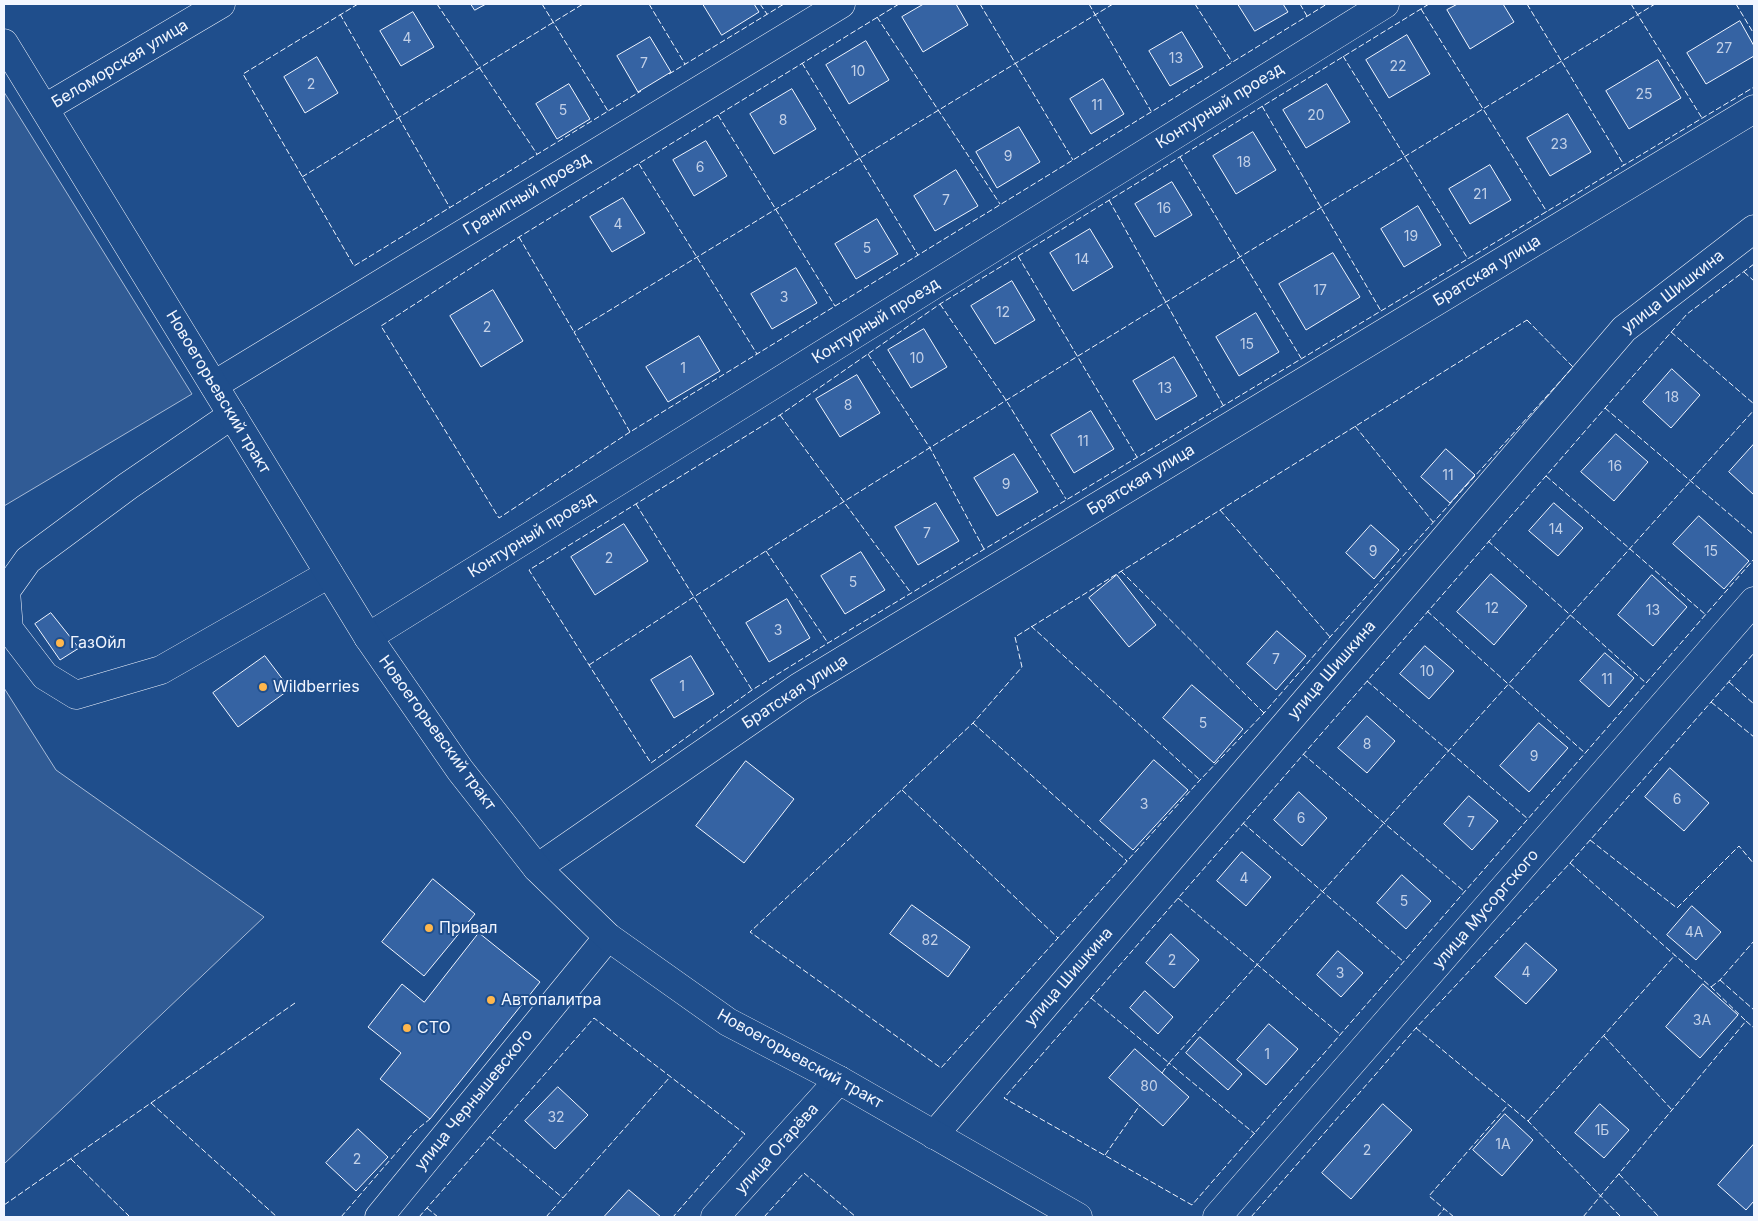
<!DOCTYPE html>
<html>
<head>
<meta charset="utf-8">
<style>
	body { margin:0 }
	#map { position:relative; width:1758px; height:1221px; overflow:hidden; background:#1f4e8c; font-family:Inter,sans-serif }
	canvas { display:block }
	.frame { position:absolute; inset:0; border:5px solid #f2f6ff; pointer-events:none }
</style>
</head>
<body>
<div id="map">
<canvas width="1758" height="1221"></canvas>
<div class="frame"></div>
</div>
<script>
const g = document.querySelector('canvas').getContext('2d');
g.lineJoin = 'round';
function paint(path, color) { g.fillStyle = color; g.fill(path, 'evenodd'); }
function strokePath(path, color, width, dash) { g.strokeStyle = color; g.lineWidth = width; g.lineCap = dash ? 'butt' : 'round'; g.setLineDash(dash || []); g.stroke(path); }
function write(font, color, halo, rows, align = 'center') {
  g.font = font + ' Inter,sans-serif'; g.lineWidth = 4; g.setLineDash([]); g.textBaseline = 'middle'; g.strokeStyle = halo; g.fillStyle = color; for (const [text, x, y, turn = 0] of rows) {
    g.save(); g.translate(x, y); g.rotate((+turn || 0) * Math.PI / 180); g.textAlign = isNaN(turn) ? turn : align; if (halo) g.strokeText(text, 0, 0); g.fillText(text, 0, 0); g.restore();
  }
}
const built = new Path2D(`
	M4,92L192,394L4,506Z
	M4,688L56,770L264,917L4,1164Z`);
const building = new Path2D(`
	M471,4H486L475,10Z
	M703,4H754L759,12L722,35Z
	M924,4H956L968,25L923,52L902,17Z
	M1238,4H1283L1288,12L1255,31Z
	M1458,4H1503L1514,22L1470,49L1447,10Z
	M413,12L434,47L401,66L380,31Z
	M1740,21L1754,46V56L1706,84L1687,53Z
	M1182,32L1203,67L1170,86L1149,51Z
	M1407,35L1430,74L1389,98L1366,60Z
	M650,37L671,72L638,92L617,56Z
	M866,41L889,80L849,104L826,65Z
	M317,57L338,93L305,113L284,77Z
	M1658,60L1681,98L1629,129L1606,91Z
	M1103,79L1124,114L1091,134L1070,99Z
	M569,84L590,119L557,139L536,104Z
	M1327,84L1350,122L1306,148L1283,110Z
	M792,89L816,129L774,154L750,114Z
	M1568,114L1591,152L1550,176L1527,138Z
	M1019,127L1040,162L997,188L976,152Z
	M1253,132L1276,170L1236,194L1213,156Z
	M706,141L727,176L694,196L673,160Z
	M1490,165L1511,200L1470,224L1449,189Z
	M956,170L978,206L935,231L914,196Z
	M1172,182L1192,215L1155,237L1135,204Z
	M623,198L645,233L612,252L590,217Z
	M1418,206L1441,245L1404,267L1381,229Z
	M877,219L898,254L856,279L835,244Z
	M1090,229L1113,267L1073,291L1050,253Z
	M1333,253L1360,297L1306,330L1279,284Z
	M796,268L817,303L772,329L751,294Z
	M1012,281L1035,320L995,344L971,306Z
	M493,290L523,341L481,367L450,316Z
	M1256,313L1279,352L1239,376L1216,337Z
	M924,329L947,367L911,388L888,350Z
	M699,336L720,371L668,402L646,367Z
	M1174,357L1197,396L1156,420L1133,381Z
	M1672,369L1700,395L1671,428L1643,402Z
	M857,375L880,413L840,437L816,399Z
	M1091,411L1114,449L1074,473L1051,435Z
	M1616,434L1648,462L1614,501L1581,472Z
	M1754,444V495L1729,472Z
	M1446,449L1475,475L1450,503L1421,477Z
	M1014,454L1038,492L997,516L974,478Z
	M936,503L959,541L918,565L895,527Z
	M1554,503L1583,528L1558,556L1529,531Z
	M1699,516L1749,561L1724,589L1673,544Z
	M624,524L648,561L595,595L571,557Z
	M1371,525L1399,550L1374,579L1346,553Z
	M861,552L885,590L845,614L821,576Z
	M1491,574L1527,606L1494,645L1457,612Z
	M1117,575L1156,625L1129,647L1089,598Z
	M1652,575L1687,607L1653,646L1618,615Z
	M787,599L810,638L769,662L746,623Z
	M51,613L79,648L60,660L35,624Z
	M1277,631L1306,656L1276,690L1247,664Z
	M1425,646L1454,671L1429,699L1400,674Z
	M1605,653L1634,678L1609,707L1580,681Z
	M265,656L290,689L238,727L213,693Z
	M691,656L714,694L674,718L651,680Z
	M1192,685L1243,729L1214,763L1163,718Z
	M1367,716L1395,741L1367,773L1338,748Z
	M1539,723L1568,748L1529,792L1500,766Z
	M1154,760L1188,790L1133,850L1100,821Z
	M746,761L794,799L744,863L696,826Z
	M1670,768L1709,803L1684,831L1645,797Z
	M1299,792L1327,818L1302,846L1274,820Z
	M1469,796L1498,821L1472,850L1444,824Z
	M1242,852L1271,877L1246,906L1217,881Z
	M1402,875L1431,901L1406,929L1377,903Z
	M433,879L475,914L424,976L382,942Z
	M912,905L970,947L948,977L890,934Z
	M1692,906L1721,932L1696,960L1667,935Z
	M479,933L540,982L430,1119L380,1079L401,1053L368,1027L402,984L424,1002Z
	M1171,934L1199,960L1174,988L1146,963Z
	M1526,943L1557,970L1526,1004L1495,977Z
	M1338,951L1363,973L1341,997L1317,975Z
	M1703,984L1738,1015L1700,1058L1666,1027Z
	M1145,991L1173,1017L1158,1034L1130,1008Z
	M1269,1024L1298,1049L1266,1085L1237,1060Z
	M1200,1037L1242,1074L1228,1090L1186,1053Z
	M1135,1049L1189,1097L1163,1126L1109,1078Z
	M558,1087L588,1115L555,1149L525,1121Z
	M1383,1104L1412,1130L1351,1199L1322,1173Z
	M1600,1104L1629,1130L1604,1158L1575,1133Z
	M1505,1114L1533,1140L1502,1176L1473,1150Z
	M358,1129L388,1157L356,1191L326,1163Z
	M1754,1144V1201L1746,1210L1718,1185Z
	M629,1190L661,1217H604Z`);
const street = new Path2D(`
	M45,108L221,4
	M214,385L841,4
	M232,415L128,486L28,560L6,591L9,629L45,676L76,695L161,670L329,574
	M368,637L1385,4
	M537,868L799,687L1754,109
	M934,1135L1624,329L1754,229
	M379,1217L608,937
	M715,1217L839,1080
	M1217,1217L1754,601`);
const secondary = new Path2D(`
	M4,43L368,637L460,770L537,868L608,937L728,1022L839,1080L1078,1217`);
const fence = new Path2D(`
	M358,4L243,74L354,266L641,91
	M437,4L537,154
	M542,4L608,111
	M649,4L685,64
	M760,4L767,14
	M899,4L519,237L381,326L499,518L630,432L1327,4
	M980,4L1073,160
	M1089,4L1151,111
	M1195,4L1232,62
	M1300,4L1307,16
	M1429,4L940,304L780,415L529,570L651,763L752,690L828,643L1754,87
	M1527,4L1624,165
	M1631,4L1702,118
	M1736,4L1754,34
	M1421,9L1547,212
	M340,14L450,208
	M877,17L1000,204
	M1343,56L1468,259
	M802,63L918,255
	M669,74L784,4
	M1262,106L1381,311
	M718,115L835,306
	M1180,157L1301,358
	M639,164L757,354
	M302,177L583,4
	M1109,200L1223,405
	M519,237L574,332
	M1018,256L1137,457
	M1754,264L1687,314L1004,1098L1192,1205L1754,559
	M1744,272L1754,281
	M940,304L1006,400L1066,499
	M1527,320L1573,367L1330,637L1264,713L1200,780L941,1068L750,932L973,723L1022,667L1015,637Z
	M1671,332L1754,404
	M868,354L930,448L984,549
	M1605,408L1754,535
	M780,415L911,593
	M1355,426L1433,522
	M630,432L574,332L1113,4
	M1546,476L1706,615
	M636,504L752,690
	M1220,510L1330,637
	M1488,541L1646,683
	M766,551L828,643
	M1121,571L1264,713
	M1427,611L1585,753
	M1031,626L1200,780
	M589,665C939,436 1299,222 1655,4
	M1367,681L1528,819
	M1729,682L1754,704
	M1711,702L1754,737
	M973,723L1127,861
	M1303,754L1465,892
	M902,790L1058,938
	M1243,823L1404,962
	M1590,840L1677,908L1739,846L1754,864
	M1570,863L1711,987L1746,1021
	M1178,898L1341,1035
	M1720,980L1754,1010
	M1711,987L1720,980L1754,941
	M1091,998L1169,1063L1754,410
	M1416,1028L1528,1121L1621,1217
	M1604,1036L1673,1111
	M1162,1073L1169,1063L1255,1134
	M151,1103L277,1217
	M1528,1121L1675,955
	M490,1137L563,1198
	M1105,1155L1140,1105
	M71,1159L130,1217
	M1619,1174L1659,1217
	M4,1205L295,1003
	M427,1208L438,1217
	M341,1217L415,1131L430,1119
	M419,1217L594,1018L745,1134L673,1217
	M546,1217L670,1077
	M764,1217L804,1173L856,1217
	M1251,1217L1416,1028L1570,863L1754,653
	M1437,1217L1444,1209
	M1454,1217L1429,1196L1508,1105
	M1583,1217L1746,1021L1754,1028`);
const markers = [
	[60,643,5,"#ffb74d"],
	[263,687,5,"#ffb74d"],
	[429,928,5,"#ffb74d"],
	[491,1000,5,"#ffb74d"],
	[407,1028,5,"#ffb74d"]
];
const numberNames = [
	["4",407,39],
	["27",1724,49],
	["13",1176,59],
	["7",644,64],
	["22",1398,67],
	["10",858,72],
	["2",311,85],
	["25",1644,95],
	["11",1097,106],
	["5",563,111],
	["20",1316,116],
	["8",783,121],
	["23",1559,145],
	["9",1008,157],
	["18",1244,163],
	["6",700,168],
	["21",1480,195],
	["7",946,201],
	["16",1164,209],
	["4",618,225],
	["19",1411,237],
	["5",867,249],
	["14",1082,260],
	["17",1320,291],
	["3",784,298],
	["12",1003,313],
	["2",487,328],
	["15",1247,345],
	["10",917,359],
	["1",683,369],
	["13",1165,389],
	["18",1672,398],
	["8",848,406],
	["11",1083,442],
	["16",1615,467],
	["11",1448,476],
	["9",1006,485],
	["14",1556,530],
	["7",927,534],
	["9",1373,552],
	["15",1711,552],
	["2",609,559],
	["5",853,583],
	["12",1492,609],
	["13",1653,611],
	["3",778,631],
	["7",1276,660],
	["10",1427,672],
	["11",1607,680],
	["1",682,687],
	["5",1203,724],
	["8",1367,745],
	["9",1534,757],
	["6",1677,800],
	["3",1144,805],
	["6",1301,819],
	["7",1471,823],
	["4",1244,879],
	["5",1404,902],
	["4А",1694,933],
	["82",930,941],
	["2",1172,961],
	["4",1526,973],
	["3",1340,974],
	["3А",1702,1021],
	["1",1267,1055],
	["80",1149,1087],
	["32",556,1118],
	["1Б",1602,1131],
	["1А",1503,1145],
	["2",1367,1151],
	["2",357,1160]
];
const streetNames = [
	["Беломорская улица",120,64,-31],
	["Контурный проезд",1220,106,-32],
	["Гранитный проезд",527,194,-31],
	["Братская улица",1487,271,-31],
	["улица Шишкина",1673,292,-38],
	["Контурный проезд",876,321,-32],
	["Новоегорьевский тракт",218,392,59],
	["Братская улица",1141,480,-31],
	["Контурный проезд",532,535,-32],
	["улица Шишкина",1332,670,-49],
	["Братская улица",795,692,-33],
	["Новоегорьевский тракт",437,733,54],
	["улица Мусоргского",1486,909,-49],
	["улица Шишкина",1069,977,-49],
	["Новоегорьевский тракт",800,1059,29],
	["улица Чернышевского",474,1100,-51],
	["улица Огарёва",777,1149,-48]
];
const poiNames = [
	["ГазОйл",70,643],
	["Wildberries",273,687],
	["Привал",439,928],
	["Автопалитра",501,1000],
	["СТО",417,1028]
];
paint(built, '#305b95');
strokePath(built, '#a8bbd7', 1);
paint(building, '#3563a3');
strokePath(building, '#f2f6ff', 1);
strokePath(street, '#f2f6ff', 29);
strokePath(secondary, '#f2f6ff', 29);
strokePath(street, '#1f4e8c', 28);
strokePath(secondary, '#1f4e8c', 28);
strokePath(fence, '#f2f6ff', 1, [6, 2.5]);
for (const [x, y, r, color] of markers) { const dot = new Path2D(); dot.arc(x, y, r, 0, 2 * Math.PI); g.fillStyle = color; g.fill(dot); strokePath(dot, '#1f4e8c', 2); }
write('14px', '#c3d1e8', null, numberNames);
write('16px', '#f2f6ff', '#1f4e8c', streetNames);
write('16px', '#f2f6ff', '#1f4e8c', poiNames, 'left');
</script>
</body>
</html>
